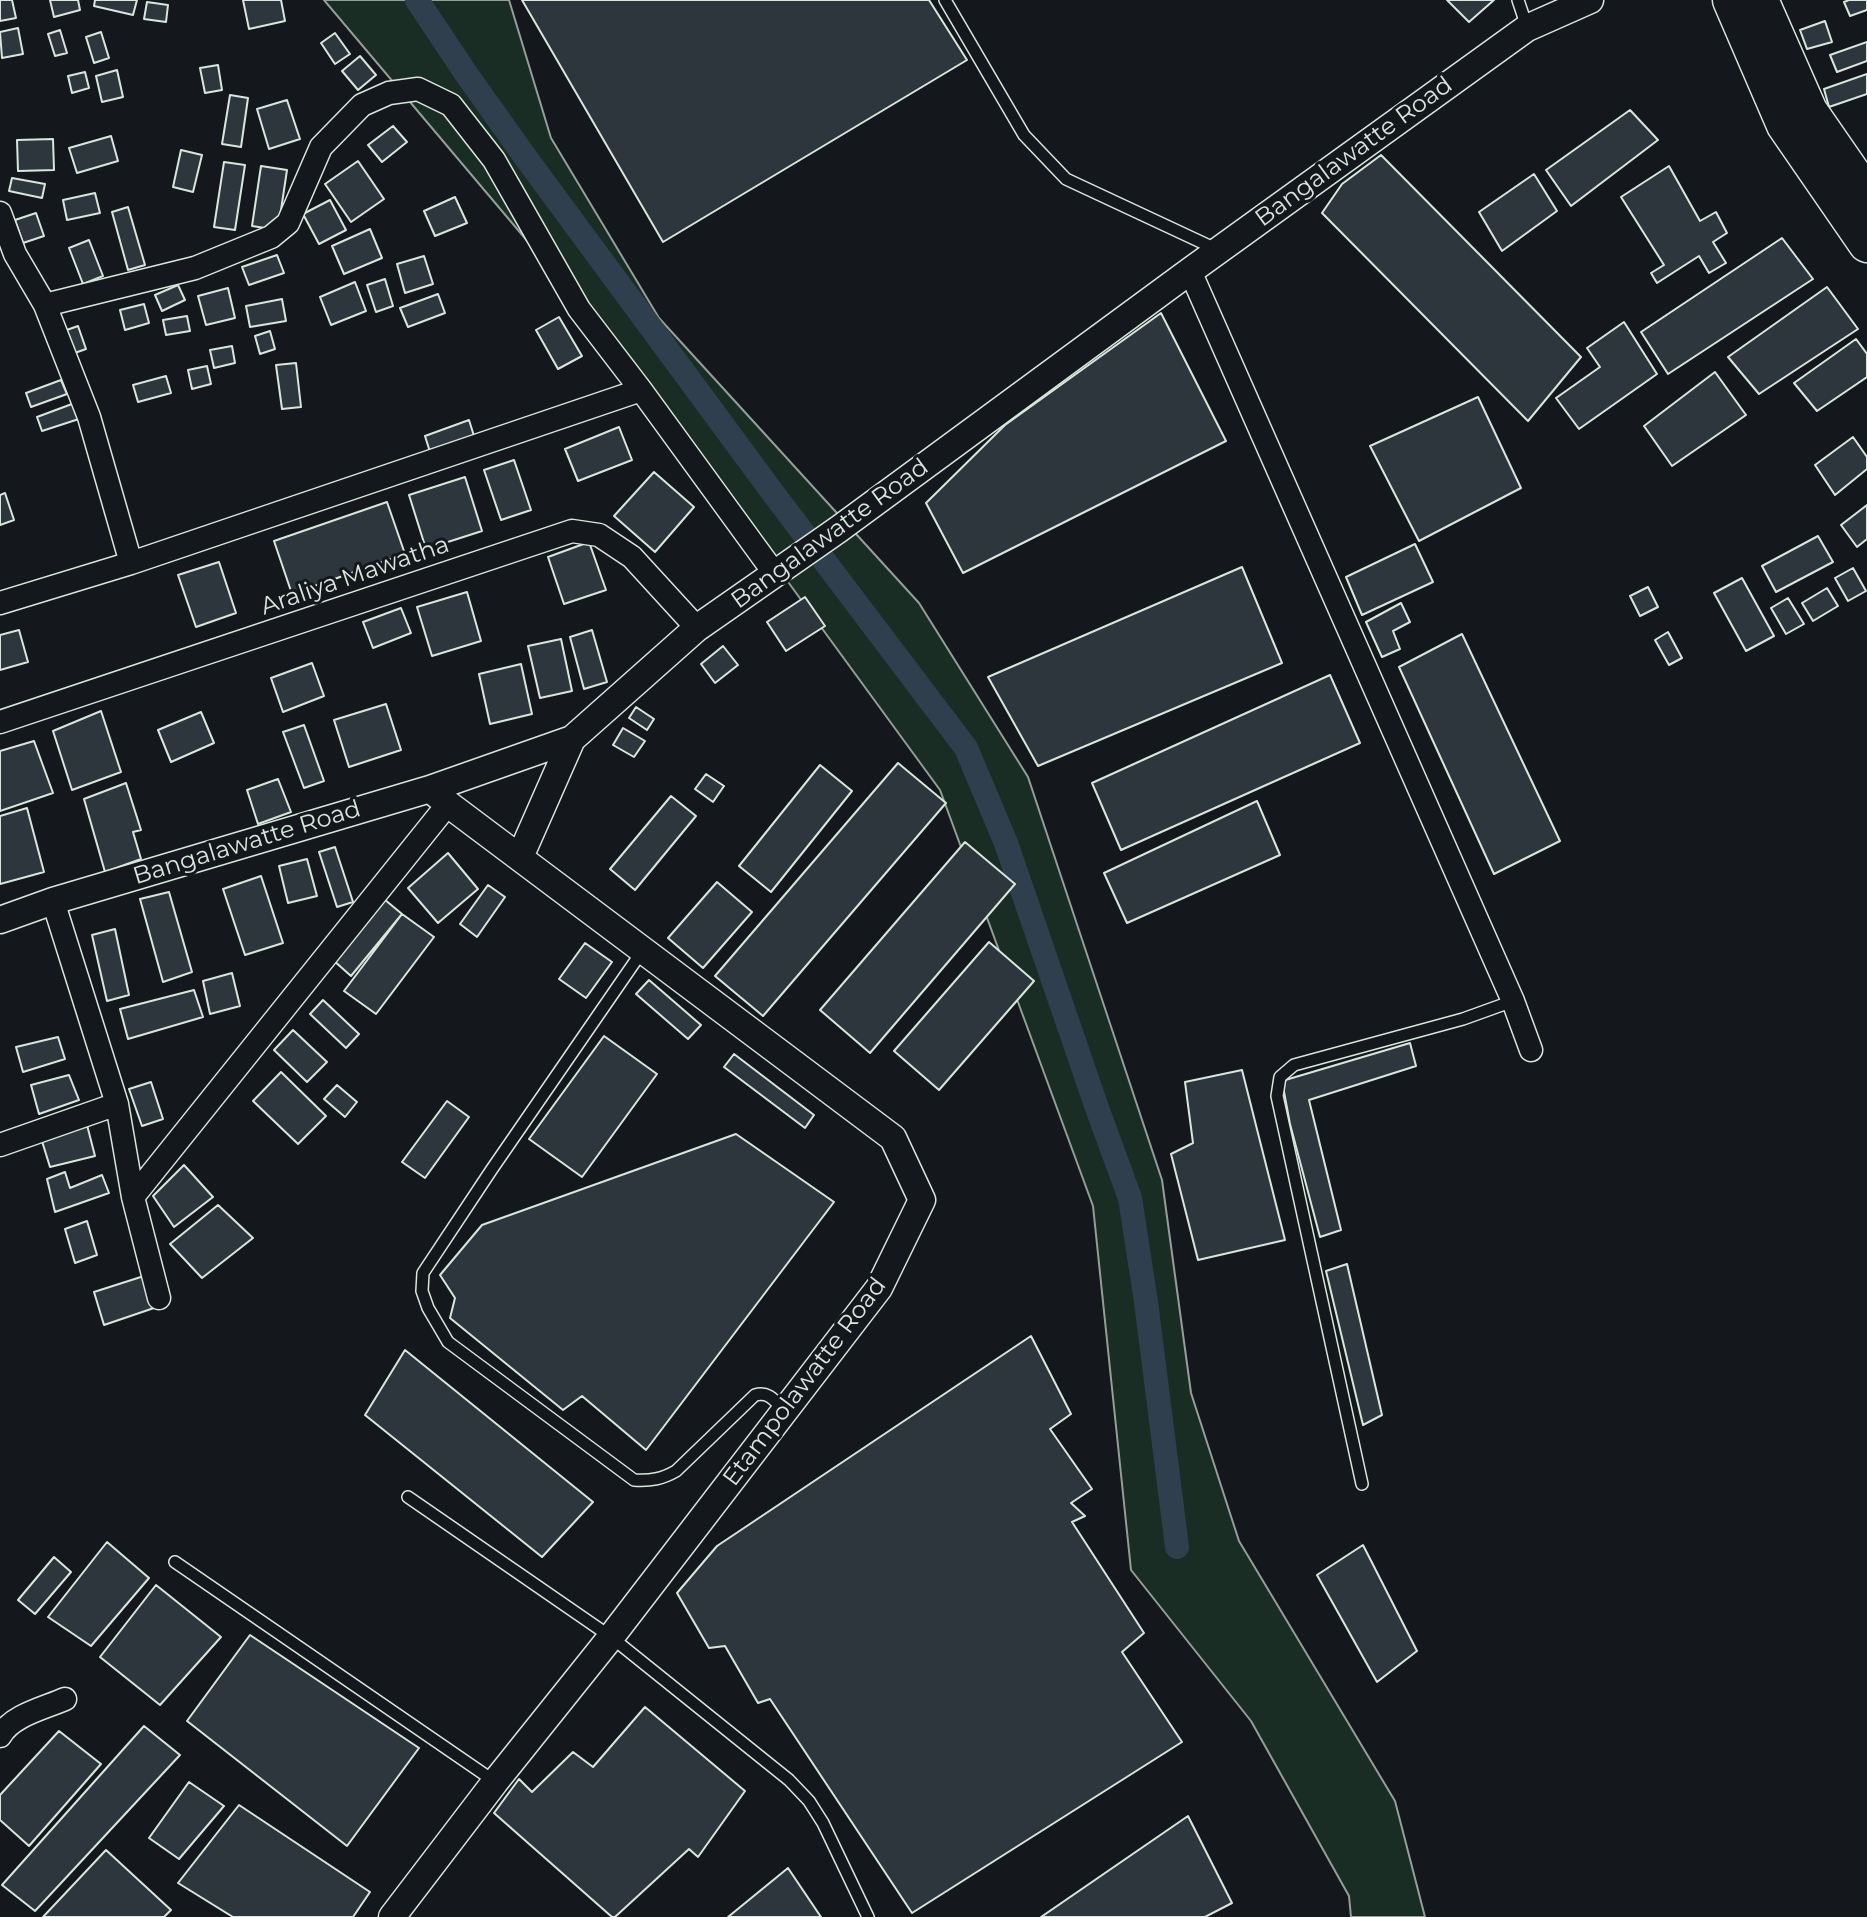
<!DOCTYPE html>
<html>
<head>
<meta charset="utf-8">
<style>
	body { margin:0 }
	canvas { display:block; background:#14181c }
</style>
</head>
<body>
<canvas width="1867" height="1917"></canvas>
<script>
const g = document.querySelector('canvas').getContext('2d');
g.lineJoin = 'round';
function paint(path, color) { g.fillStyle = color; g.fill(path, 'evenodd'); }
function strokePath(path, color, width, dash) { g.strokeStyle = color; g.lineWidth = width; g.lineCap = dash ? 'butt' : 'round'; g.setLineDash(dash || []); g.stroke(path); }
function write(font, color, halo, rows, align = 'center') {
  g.font = font + ' Montserrat,sans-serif'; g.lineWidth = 6; g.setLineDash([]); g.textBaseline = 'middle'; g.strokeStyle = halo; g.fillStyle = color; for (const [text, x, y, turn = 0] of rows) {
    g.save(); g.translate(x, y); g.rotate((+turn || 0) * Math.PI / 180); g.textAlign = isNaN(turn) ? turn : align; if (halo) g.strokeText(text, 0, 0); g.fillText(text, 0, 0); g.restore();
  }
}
const green = new Path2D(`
	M324,0H509L551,138L659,318L919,603L1028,777L1162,1180L1191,1393L1239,1541L1395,1801L1425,1917H1351L1349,1896L1251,1721L1131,1570L1093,1206L940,790L615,345Z`);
const canal = new Path2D(`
	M417,0L467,75L526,158L773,493L966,748L1006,843L1097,1108L1130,1198L1146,1302L1177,1547L1176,1540`);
const building = new Path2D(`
	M0,0H12L16,18L0,21Z
	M50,0H78L80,10L54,17Z
	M95,0H137L133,15L94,6Z
	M243,0H281L285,21L249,29Z
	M522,0H929L967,60L663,242Z
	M1447,0H1494L1469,22Z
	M1849,0H1867V10L1850,16L1844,2Z
	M147,2L168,5L166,22L144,19Z
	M1825,21L1832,42L1807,49L1800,30Z
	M18,28L23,54L2,58L0,32Z
	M60,30L67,53L55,56L48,34Z
	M101,32L109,58L94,63L86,37Z
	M335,33L350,54L335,64L321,43Z
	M1867,42V61L1837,72L1830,55Z
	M360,56L376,75L358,90L342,71Z
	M218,65L222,90L205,93L200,68Z
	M117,70L123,97L102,102L96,76Z
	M85,72L89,88L72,93L68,76Z
	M1867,74V94L1829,107L1824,89Z
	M230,95L248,98L241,147L222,144Z
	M287,100L300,139L269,149L257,109Z
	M1630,110L1658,140L1571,206L1546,170Z
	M393,126L407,142L382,162L368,145Z
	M111,136L118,161L77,173L69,148Z
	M53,139L54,170L18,171L17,140Z
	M181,150L202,155L193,192L173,187Z
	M1381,155L1581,357L1528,421L1322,213L1342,184Z
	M358,161L384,199L351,222L325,184Z
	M224,162L245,165L235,230L214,227Z
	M261,166L287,170L278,230L252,226Z
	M1669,166L1700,221L1716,212L1727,233L1713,242L1726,263L1709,273L1699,256L1657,283L1651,273L1664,265L1621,197Z
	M1534,174L1557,211L1502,251L1479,212Z
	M12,178L45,184L42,198L9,191Z
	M95,193L100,213L67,220L63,200Z
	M455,197L467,223L435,236L424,211Z
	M330,200L346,230L319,244L303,214Z
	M128,207L145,265L128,270L112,212Z
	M36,213L44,236L23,243L15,220Z
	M370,229L382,258L344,274L332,246Z
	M1782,238L1813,279L1668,374L1641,332Z
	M89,240L103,276L83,284L69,248Z
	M277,255L284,273L249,285L242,267Z
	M424,256L433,284L405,293L397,264Z
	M385,279L393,306L376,312L367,285Z
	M355,282L366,311L331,325L320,297Z
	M178,285L185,300L162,311L155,295Z
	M1827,287L1858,329L1759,394L1728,357Z
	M228,288L235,318L206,325L198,296Z
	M438,294L445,313L408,327L400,308Z
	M282,299L286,321L250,327L246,306Z
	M144,304L149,323L125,330L120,310Z
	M1161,313L1226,441L963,573L926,503L1005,425Z
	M187,316L190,331L166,335L163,320Z
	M559,317L582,356L558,369L536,330Z
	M1624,322L1657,374L1579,429L1556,398L1600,367L1587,348Z
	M78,326L86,349L69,355L61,332Z
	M270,331L275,349L260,354L255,336Z
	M1856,339L1867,354V377L1817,411L1794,383Z
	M232,346L235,363L214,368L210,350Z
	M296,363L301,407L282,409L276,365Z
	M207,366L211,384L192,389L188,370Z
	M1715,372L1746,415L1672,466L1644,426Z
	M166,376L171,393L138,402L133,385Z
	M61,380L67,394L31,407L26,393Z
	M1478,397L1521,488L1419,541L1370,446Z
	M80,401L85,417L42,431L37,417Z
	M469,420L474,436L430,452L425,436Z
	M619,427L632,460L578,481L565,449Z
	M1853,437L1867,457V469L1835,495L1815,465Z
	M514,460L531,510L501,520L484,470Z
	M654,472L694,507L655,552L614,516Z
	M465,477L482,531L426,549L409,495Z
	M5,493L14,520L0,525V495Z
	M387,502L405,554L292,594L274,541Z
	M1867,505V539L1857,547L1841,525Z
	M1818,536L1833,562L1776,592L1762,566Z
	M589,542L606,590L564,604L548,557Z
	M1415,544L1433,582L1362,615L1346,577Z
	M219,562L236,613L196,627L178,575Z
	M1242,567L1282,663L1038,766L988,677Z
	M1853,568L1866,591L1848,601L1835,578Z
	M1742,578L1774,636L1746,651L1714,593Z
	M1648,587L1658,607L1640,616L1630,596Z
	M1827,588L1838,606L1813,621L1802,603Z
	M467,592L481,641L432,656L417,607Z
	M805,597L825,626L786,651L767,622Z
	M1788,598L1804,624L1786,634L1771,608Z
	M1401,603L1410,622L1393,631L1400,649L1382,657L1366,622Z
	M401,608L411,633L373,648L363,622Z
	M19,630L28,662L0,670V635Z
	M592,630L607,682L584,689L570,637Z
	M1668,632L1682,658L1669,665L1655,640Z
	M1462,634L1560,841L1494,874L1399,667Z
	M561,639L572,691L540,698L528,646Z
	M723,646L738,665L715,683L701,664Z
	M312,663L324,696L283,712L271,678Z
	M521,664L532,714L490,724L479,674Z
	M1330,675L1360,743L1121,850L1092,783Z
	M386,704L401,750L349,767L334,720Z
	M636,707L654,719L647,730L629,718Z
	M101,711L121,772L72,790L53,731Z
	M201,712L214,743L171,762L158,730Z
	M304,725L324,781L304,788L283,732Z
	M623,728L645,741L634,757L613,745Z
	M34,741L53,793L0,811V751Z
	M898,763L946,803L763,1016L715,976Z
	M820,765L852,791L771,892L739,866Z
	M706,774L724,786L713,802L695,789Z
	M278,779L291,812L258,824L247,790Z
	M126,783L141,830L133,832L141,859L105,872L84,799Z
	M671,796L696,816L635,890L610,869Z
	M1257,801L1280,855L1127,923L1104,873Z
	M27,808L44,872L0,884V816Z
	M965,842L1015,884L870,1053L820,1010Z
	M335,847L353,902L337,907L319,852Z
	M448,853L478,889L438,923L408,888Z
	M307,859L317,896L288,903L279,866Z
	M261,876L283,943L245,955L223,889Z
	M717,882L752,912L703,968L668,938Z
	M488,885L505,897L477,937L460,924Z
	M169,892L192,972L163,982L140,899Z
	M384,899L402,914L351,976L333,960Z
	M402,914L434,937L376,1014L344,991Z
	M115,929L129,995L107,1001L92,935Z
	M989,942L1034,981L939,1090L894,1051Z
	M585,943L612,962L586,998L559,979Z
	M232,973L240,1006L210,1014L203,981Z
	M649,980L701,1025L688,1039L636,994Z
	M194,990L203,1017L128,1039L120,1009Z
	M323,1000L359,1034L346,1048L310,1014Z
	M293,1030L327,1062L307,1082L274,1050Z
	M604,1036L657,1074L582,1177L529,1139Z
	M58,1037L65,1059L23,1072L16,1047Z
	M1410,1043L1416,1066L1309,1100L1341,1230L1320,1237L1290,1124L1282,1081Z
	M734,1054L814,1115L805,1128L724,1067Z
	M1242,1070L1285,1240L1198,1260L1171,1154L1193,1143L1185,1082Z
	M281,1072L326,1116L298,1144L253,1101Z
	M69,1075L79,1100L39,1114L31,1085Z
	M151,1082L163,1119L142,1126L129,1089Z
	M337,1085L357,1102L345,1117L324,1099Z
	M447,1101L469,1117L425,1178L402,1162Z
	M87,1125L95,1156L50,1167L41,1138Z
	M736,1134L834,1202L646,1450L582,1396L563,1410L450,1318L455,1298L440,1275L482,1225Z
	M184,1165L213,1197L174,1227L153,1196Z
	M65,1172L70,1188L102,1175L109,1193L55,1212L47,1179Z
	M218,1205L253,1238L202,1278L170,1244Z
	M87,1221L97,1255L75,1263L65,1229Z
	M1347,1264L1382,1415L1363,1425L1326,1271Z
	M144,1276L154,1308L104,1325L94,1292Z
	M1031,1336L1071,1414L1050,1429L1092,1489L1071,1503L1085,1516L1072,1522L1144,1633L1122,1652L1182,1742L912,1913L770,1699L758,1703L725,1646L709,1648L677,1593L717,1546Z
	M405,1350L593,1502L542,1557L365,1415Z
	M107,1542L149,1578L91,1646L48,1617Z
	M1363,1545L1417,1651L1377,1682L1317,1575Z
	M54,1557L71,1572L35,1614L18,1600Z
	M156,1585L221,1637L160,1705L100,1657Z
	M250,1635L419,1748L347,1846L187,1721Z
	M645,1707L745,1791L698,1857L689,1849L615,1917H612L494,1813L519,1779L532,1792L573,1752L593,1767Z
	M144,1726L180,1755L35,1911L2,1885Z
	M59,1731L101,1764L29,1846L0,1820V1795Z
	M189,1782L224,1806L179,1859L149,1838Z
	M239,1805L370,1892L353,1917H233L178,1883Z
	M1188,1816L1232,1903L1205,1917H1041Z
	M106,1850L171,1910L164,1917H43Z
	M788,1868L821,1917H728Z`);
const service = new Path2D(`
	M945,0L1024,135L1066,179L1218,250
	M1518,0L1527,27
	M643,950L492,1169L423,1273L422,1291L428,1308L448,1342L634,1480C651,1481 662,1479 676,1471L755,1395C769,1391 775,1401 785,1411
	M1362,1484L1277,1096L1280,1077L1294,1065L1463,1019L1513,1001
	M408,1497L611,1637L789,1780L809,1801L823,1823L868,1917
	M175,1562L494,1781`);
const minor = new Path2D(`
	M0,213L15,254L45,305L89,417L131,563
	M1190,271L1513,1001L1531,1050
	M45,305L195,268L271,237L288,223L321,147L362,105L389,93L418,89L451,105L494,160L579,309L641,390L775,574
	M0,603L131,563L641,390
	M0,722L572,531L599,535L632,557L697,628
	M53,901L117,1104L133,1197L448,804
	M0,1145L117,1104
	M133,1197L159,1298
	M0,1736C12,1715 45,1708 65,1699`);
const tertiary = new Path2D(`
	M520,857L572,739
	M0,920L53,901L430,789L572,739L697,628L839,529L1190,271L1527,28L1590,0
	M392,1917L495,1782L611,1637L879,1288L922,1200L893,1138L448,804L430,789`);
const trunk = new Path2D(`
	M1731,0L1785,125L1867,244
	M1760,0L1809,111L1867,195`);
const streetNames = [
	["Bangalawatte Road",1354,152,-36],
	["Bangalawatte Road",830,534,-36],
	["Araliya Mawatha",355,576,-19],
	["Bangalawatte Road",247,843,-17],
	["Etampolawatte Road",805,1382,-53]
];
paint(green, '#1a2d24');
strokePath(green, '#939e99', 2);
strokePath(canal, '#2f3f4d', 24);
paint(building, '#2c363c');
strokePath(building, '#d8e6dc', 2);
strokePath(service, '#d8e6dc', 14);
strokePath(minor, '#d8e6dc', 25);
strokePath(tertiary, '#d8e6dc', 29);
strokePath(trunk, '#d8e6dc', 39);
strokePath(service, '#14181c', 11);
strokePath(minor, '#14181c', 22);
strokePath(tertiary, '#14181c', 26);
strokePath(trunk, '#14181c', 36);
write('24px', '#d8e6dc', '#14181c', streetNames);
</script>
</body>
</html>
